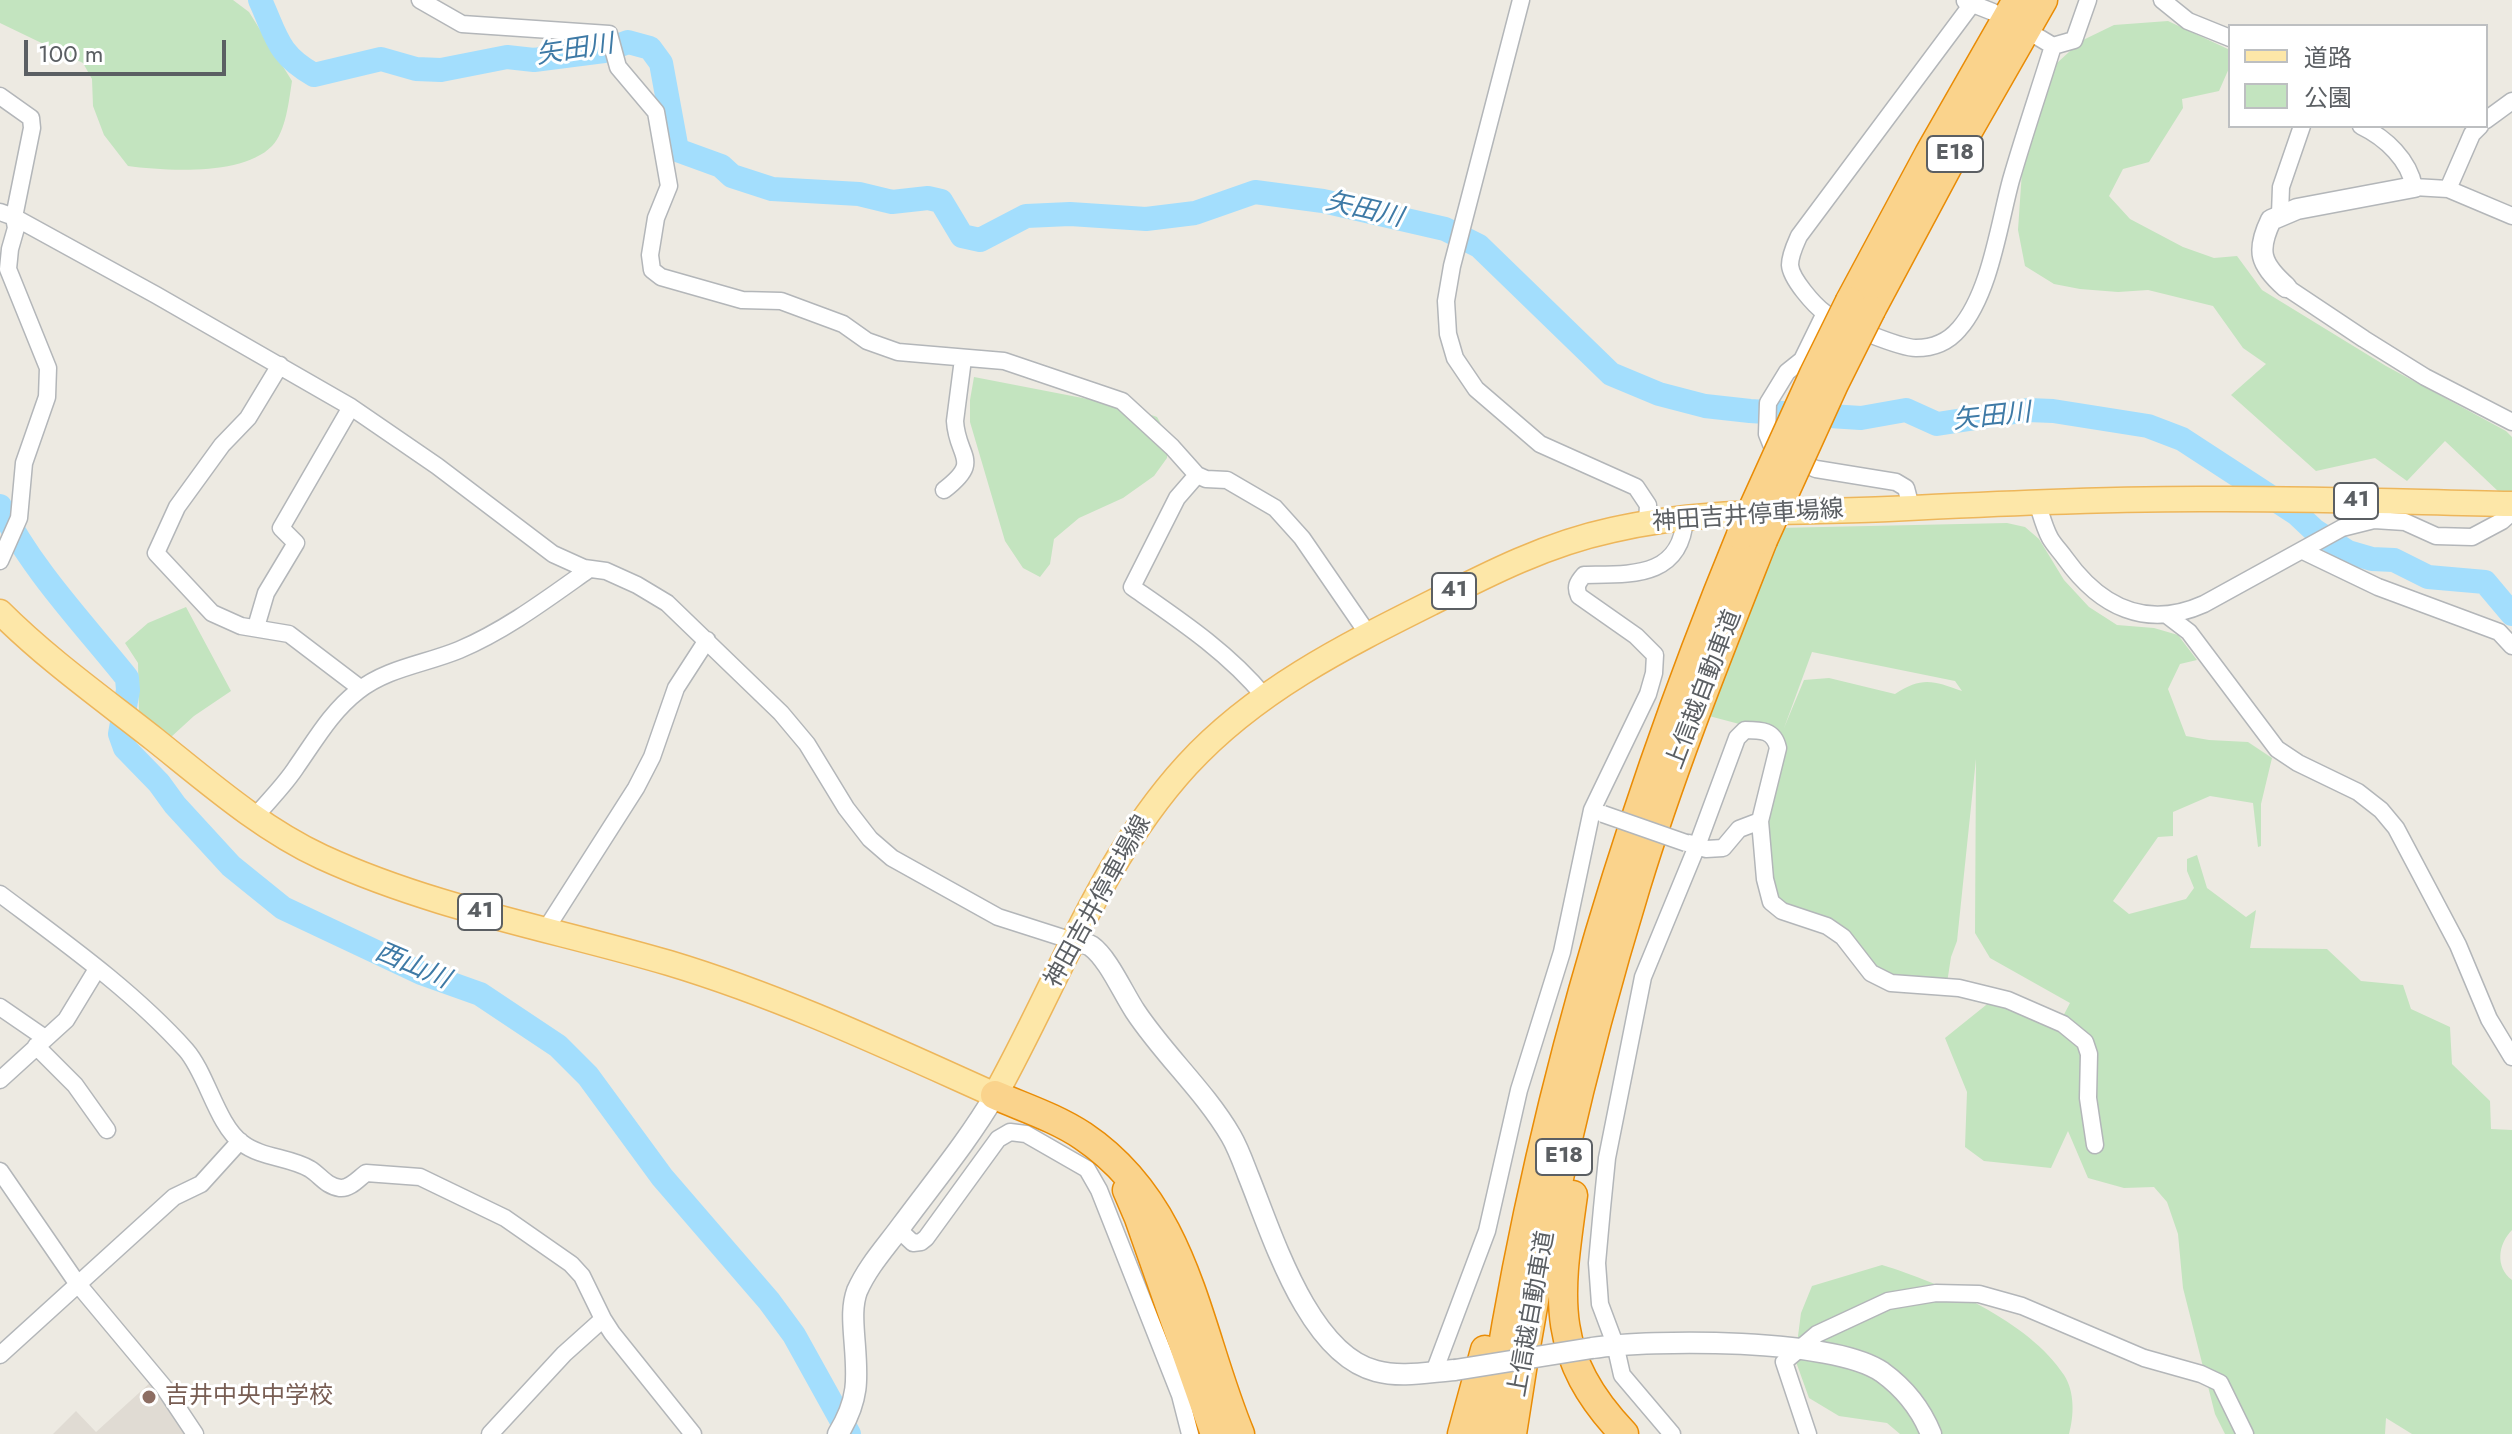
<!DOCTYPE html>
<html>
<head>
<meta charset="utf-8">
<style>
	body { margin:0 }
	#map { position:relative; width:2512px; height:1434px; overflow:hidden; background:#edeae2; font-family:Jost,"Noto Sans JP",sans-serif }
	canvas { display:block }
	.legend { position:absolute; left:2228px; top:24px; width:260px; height:104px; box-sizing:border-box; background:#fff; border:2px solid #bdbfc1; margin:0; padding:10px 14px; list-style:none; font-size:24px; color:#5b5f63 }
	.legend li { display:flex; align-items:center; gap:16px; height:40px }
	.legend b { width:40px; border:2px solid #bdbfc1 }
	.scale { position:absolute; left:24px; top:40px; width:202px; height:36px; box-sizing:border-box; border:4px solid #5b5f63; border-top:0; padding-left:10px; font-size:24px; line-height:28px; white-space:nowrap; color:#5b5f63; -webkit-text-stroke:6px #fff; paint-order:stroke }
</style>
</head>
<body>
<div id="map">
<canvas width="2512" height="1434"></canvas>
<ul class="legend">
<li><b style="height:10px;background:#fde7a8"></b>道路</li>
<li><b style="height:22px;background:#c3e4bf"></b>公園</li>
</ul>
<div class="scale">100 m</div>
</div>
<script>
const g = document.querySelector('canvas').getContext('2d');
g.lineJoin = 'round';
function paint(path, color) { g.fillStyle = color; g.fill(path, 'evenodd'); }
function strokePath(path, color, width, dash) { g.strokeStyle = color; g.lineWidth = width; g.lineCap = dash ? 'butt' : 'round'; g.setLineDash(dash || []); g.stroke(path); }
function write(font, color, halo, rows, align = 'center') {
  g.font = font + ' Jost,"Noto Sans JP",sans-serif'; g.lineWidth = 6; g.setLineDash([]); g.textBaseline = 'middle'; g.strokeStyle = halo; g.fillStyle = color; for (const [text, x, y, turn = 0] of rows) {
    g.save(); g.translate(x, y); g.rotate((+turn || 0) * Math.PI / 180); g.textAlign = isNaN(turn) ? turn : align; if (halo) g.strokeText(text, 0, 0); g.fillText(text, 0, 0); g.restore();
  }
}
const education = new Path2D(`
	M151,1382L189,1434H53L76,1411L96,1432Z`);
const green = new Path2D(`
	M0,0H233L249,12L292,81C289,100 286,132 272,146C243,176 166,171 128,166L104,135L93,106L92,79L83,63L0,23Z
	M2168,21L2230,50V66L2219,91L2182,99L2183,108L2149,162L2123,169L2109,196L2130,219L2183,247L2214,258L2237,256L2262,290L2386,366L2506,431L2512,437V494L2500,493L2445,441L2407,481L2375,458L2316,471L2231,395L2266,364L2243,348L2213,306L2148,290L2118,292L2080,289L2054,284L2025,266L2018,230L2022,171L2057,63L2081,41L2114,25Z
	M974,377L1129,407L1157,417L1167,435V458L1154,476L1123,498L1079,518L1054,539L1050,564L1040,577L1023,568L1005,541L970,422V400Z
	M2007,523L2025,527L2039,539L2064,580L2089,607L2117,625L2154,628L2178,635L2197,660L2180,664L2168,689L2186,736L2209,740L2248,742L2272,758L2261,804V846L2258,847L2253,803L2210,796L2173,812V836L2158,837L2113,901L2129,914L2186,899L2194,888L2187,871V859L2197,855L2207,888L2246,917L2256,910L2250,948L2327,949L2361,981L2403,985L2411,1009L2450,1027L2452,1064L2490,1101L2491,1129L2512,1130V1230C2498,1244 2495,1267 2512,1280V1434H2412L2386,1418L2385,1434H2225L2215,1414L2183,1288L2178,1234L2167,1202L2154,1187L2124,1188L2088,1178L2068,1131L2051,1168L1984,1161L1965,1147L1967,1092L1945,1038L1991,1001L2058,1026L2070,1003L1990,958L1975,933L1976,759L1957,941L1951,957L1947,983L1892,979L1874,970L1846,936L1783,904L1775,897L1763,821L1781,735L1709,716L1777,528ZM1812,652L1955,681L1962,691C1934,681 1922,676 1895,694L1829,678L1804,680L1784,728Z
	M186,607L231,691L194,716L171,737L139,714L138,663L125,643L148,623Z
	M1882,1265C1941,1283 2029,1321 2064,1375C2075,1392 2074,1416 2069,1434H1900L1887,1423L1839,1416L1809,1398L1795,1359L1801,1313L1812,1286Z`);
const river = new Path2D(`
	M260,0C277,37 277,54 314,75L381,59L416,69L441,70L507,57L534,60L604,51L628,42L650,48L661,63L677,150L721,166L732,176L772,189L859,194L892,202L928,198L941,201L962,236L980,240L1026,216L1070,214L1146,219L1195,213L1255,192L1323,201L1445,229L1479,246L1611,374L1659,394L1705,406L1750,411L1861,418L1906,410L1937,424L2028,410L2053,411L2148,426L2182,439L2297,514L2314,530L2348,552L2372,559L2394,560L2428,577L2485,582L2512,614
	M0,506C31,569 83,623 127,678L128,690L120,734L125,748L159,783L175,805L231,866L283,908L421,973L480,994L558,1046L588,1076L662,1177L769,1301L794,1335L849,1434`);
const minor = new Path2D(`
	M420,0L462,24L609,34L618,67L656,112L669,186L656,218L650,255L652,270L661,277L742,300L781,301L843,324L867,341L898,352L1004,361L1122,401L1172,447L1197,475L1206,479L1227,480L1275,508L1302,538L1368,634
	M1521,0L1452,266L1446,301L1448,334L1455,358L1476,389L1540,444L1636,487L1648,505L1647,523
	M1975,0L1799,236C1795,245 1790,255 1790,265C1791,279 1814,305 1825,313C1839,323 1900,348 1916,348C1933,348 1948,342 1959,329C1990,294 1999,224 2011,180C2024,135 2039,91 2053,46
	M2162,0L2188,21L2230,38
	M1965,1L1993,12
	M2038,37L2053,46L2074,40L2088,0
	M0,96L31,118L32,128L14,217L16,228L10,249L8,269L48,368L47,397L24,463L19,518L0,561
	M2486,120L2512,101
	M2361,126C2386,138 2409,160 2414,187L2448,189L2512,216
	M2448,189L2472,134L2480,126
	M0,212L14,217L156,295L351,407L437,466L553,554L584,568L606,571L637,585L667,603L781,713L807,744L846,808L870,839L892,858L998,917L1073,941
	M2280,214L2281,187L2302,126
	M2286,287L2364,339L2425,377L2512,422
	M1825,313L1802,360L1787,372L1768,403L1767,434L1771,444L1780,454L1816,469L1896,482L1906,488L1911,507
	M280,365L248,418L222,445L177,507L156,553L212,613L241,626L289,634L360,688
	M1197,475L1177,498L1132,587C1178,619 1228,652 1264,696
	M944,490C983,460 957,458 955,421L963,359
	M2037,502C2041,514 2044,527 2050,538C2054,545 2060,551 2065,558C2100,607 2146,630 2204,604L2342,528L2374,520L2405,522L2436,536L2472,537L2502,521L2512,512
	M2303,551L2378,587L2499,632L2512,646
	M2168,616L2189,632L2277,749L2298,763L2358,792L2381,810L2396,828L2458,945L2489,1019L2512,1057
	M256,627L266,593L296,543L281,528L351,407
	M254,818C268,801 285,785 297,766C316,739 331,712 358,691C387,668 425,664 459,650C506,630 547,599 588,570
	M1689,843L1706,849L1723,848L1739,829L1760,821
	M0,894C64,942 132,990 186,1050C207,1074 217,1125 242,1143C261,1158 290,1157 310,1169C321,1176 326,1186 340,1188C350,1189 358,1179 366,1173L420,1177L505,1218L571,1264L582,1276L603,1319L612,1333L693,1434
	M546,929L636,788L652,757L676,688L707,640
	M0,1007L45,1038
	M36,1046L75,1085L107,1130
	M0,1080L66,1020L97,969
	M0,1171L77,1283L163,1386L195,1434
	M899,1230L913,1243L921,1242L926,1238L998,1139L1010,1132L1026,1134L1087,1169L1099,1190L1180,1395L1190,1434
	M0,1355L174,1197L201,1184L240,1141
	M1434,1372L1487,1231L1519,1090L1562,952L1592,810L1648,694L1654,673L1655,655L1636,636L1579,596C1575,587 1577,583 1584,575C1630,574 1681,579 1685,518
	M490,1434L564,1354L603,1319
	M1672,1434L1622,1375L1615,1344L1600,1304L1597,1263L1602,1208L1607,1158L1643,977L1697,846L1737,738L1745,730C1761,730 1774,730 1778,748L1760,821L1765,879L1771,902L1782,911L1827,926L1843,937L1871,973L1891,983L1959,988L2008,1000L2063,1024L2085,1042L2089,1054L2088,1098L2095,1145
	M1808,1434L1784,1362L1817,1334L1888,1301L1936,1293L1979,1294L2022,1306L2144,1358L2201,1374L2220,1383L2245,1434`);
const tertiary = new Path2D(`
	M2286,287C2260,264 2256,251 2271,220L2297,209L2414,187
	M1073,941C1078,942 1086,943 1091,946C1108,958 1123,993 1135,1011C1164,1055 1204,1090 1231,1136C1238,1148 1243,1162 1248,1175C1272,1234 1308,1354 1376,1371C1402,1378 1428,1372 1455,1370
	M1592,1348C1652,1339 1833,1338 1882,1372C1904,1388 1921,1409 1931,1434
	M838,1434C861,1397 857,1375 854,1334C853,1320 852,1305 857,1291C868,1266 886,1247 902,1225C933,1183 968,1141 995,1095`);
const primary = new Path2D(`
	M0,612C47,659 102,698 154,739C208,782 260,828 322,857C433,908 553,929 669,963C782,997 888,1047 995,1095C1057,984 1100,860 1187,765C1255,691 1343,647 1431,603C1490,573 1547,544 1612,530C1702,509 1796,513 1888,509C1992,504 2096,499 2200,499C2304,498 2408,502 2512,504`);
const motorway = new Path2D(`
	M1850,301L1929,154L2017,0
	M1871,310L1948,166L2043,0
	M995,1095C1025,1108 1056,1118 1083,1136C1187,1206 1196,1328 1240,1434
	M1127,1190L1139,1218L1215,1434
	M1573,1195C1559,1296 1548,1354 1624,1434
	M1462,1434L1485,1350
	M1489,1434C1533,1124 1622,824 1741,535
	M1512,1434C1539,1249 1581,1065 1636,886C1672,768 1718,654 1763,540`);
const minorBridge = new Path2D(`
	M1603,814L1686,843`);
const tertiaryBridge = new Path2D(`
	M1455,1370L1592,1348`);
const motorwayBridge = new Path2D(`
	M1741,535L1814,374L1850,301
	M1763,540L1834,384L1871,310`);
const markers = [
	[149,1397,8,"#8d6e63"]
];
const shields = [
	[1955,154,56],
	[2356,501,44],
	[1454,591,44],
	[480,912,44],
	[1564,1157,56]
];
const shieldNames = [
	["E18",1955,154],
	["41",2356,501],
	["41",1454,591],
	["41",480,912],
	["E18",1564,1157]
];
const streetNames = [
	["神田吉井停車場線",1748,517,-4],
	["上信越自動車道",1705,690,-69],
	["神田吉井停車場線",1099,902,-61],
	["上信越自動車道",1533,1314,-80]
];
const educationNames = [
	["吉井中央中学校",165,1397]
];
const waterNames = [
	["矢田川",575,51,-9],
	["矢田川",1364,211,13],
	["矢田川",1992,418,-6],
	["西山川",412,967,23]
];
paint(education, '#e0dbd3');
paint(green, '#c3e4bf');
strokePath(river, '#a3defd', 24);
strokePath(minor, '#b3b6b9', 19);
strokePath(tertiary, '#b3b6b9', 23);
strokePath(primary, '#edb65b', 27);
strokePath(motorway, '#e98c06', 31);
strokePath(minor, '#fff', 16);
strokePath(tertiary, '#fff', 20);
strokePath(primary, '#fde7a8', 24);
strokePath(motorway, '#fad38c', 28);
strokePath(minorBridge, '#b3b6b9', 19, []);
strokePath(tertiaryBridge, '#b3b6b9', 23, []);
strokePath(motorwayBridge, '#e98c06', 31, []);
strokePath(minorBridge, '#fff', 16);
strokePath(tertiaryBridge, '#fff', 20);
strokePath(motorwayBridge, '#fad38c', 28);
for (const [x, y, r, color] of markers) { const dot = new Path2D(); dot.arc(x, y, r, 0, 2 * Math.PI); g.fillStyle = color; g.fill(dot); strokePath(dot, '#fff', 3); }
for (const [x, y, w] of shields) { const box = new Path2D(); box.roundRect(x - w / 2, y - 18, w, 36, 6); g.fillStyle = '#fff'; g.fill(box); strokePath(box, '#5b5f63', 2); }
write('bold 22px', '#5b5f63', null, shieldNames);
write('24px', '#5b5f63', '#fff', streetNames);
write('24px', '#785e54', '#fff', educationNames, 'left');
write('italic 26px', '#3e7aa6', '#fff', waterNames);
</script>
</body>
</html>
